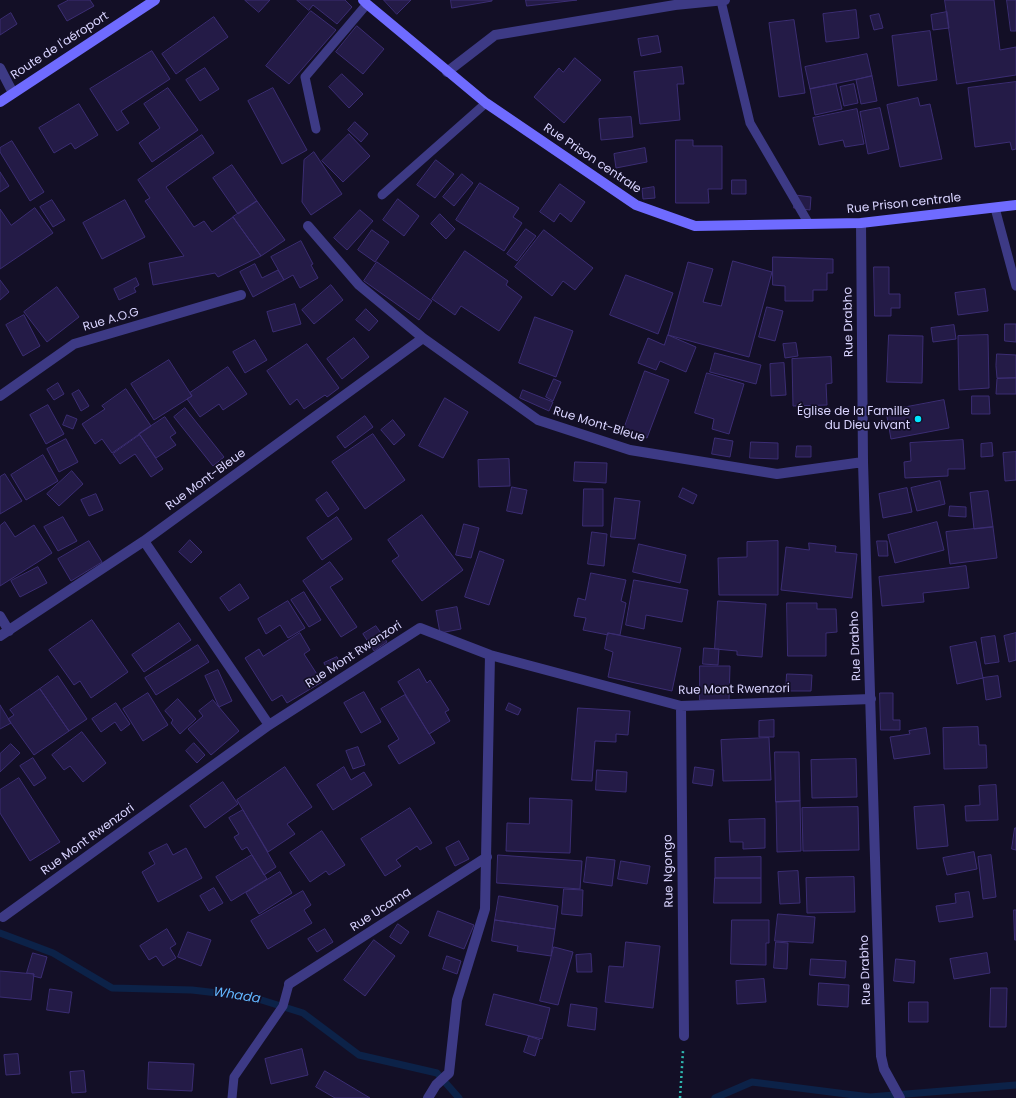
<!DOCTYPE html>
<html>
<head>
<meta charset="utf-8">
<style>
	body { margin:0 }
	canvas { display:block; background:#130f26 }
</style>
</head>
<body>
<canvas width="1016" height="1098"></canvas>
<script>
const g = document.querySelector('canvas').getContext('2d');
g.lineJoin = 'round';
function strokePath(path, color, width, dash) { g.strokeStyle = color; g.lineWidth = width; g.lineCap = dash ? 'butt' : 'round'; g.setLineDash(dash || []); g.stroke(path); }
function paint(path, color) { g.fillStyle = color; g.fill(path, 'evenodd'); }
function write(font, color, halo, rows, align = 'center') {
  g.font = font + ' Poppins,sans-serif'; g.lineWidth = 3.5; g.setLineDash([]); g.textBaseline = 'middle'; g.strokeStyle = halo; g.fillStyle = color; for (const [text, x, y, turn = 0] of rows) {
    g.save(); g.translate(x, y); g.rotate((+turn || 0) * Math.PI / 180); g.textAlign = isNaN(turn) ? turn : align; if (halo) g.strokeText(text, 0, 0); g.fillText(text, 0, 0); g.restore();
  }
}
const stream = new Path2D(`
	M0,933L53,953L112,988L192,990L252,997L303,1013L359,1055L437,1073L459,1098
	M715,1098L752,1082L870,1097L1016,1085`);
const building = new Path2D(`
	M69,0H90L94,6L67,21L58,6Z
	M245,0H270L259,12Z
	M297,0H345L352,7L337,24L313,5L309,10Z
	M384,0H411L397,14Z
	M451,0H492V1L452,8Z
	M526,0H577L527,6Z
	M945,0H994L1000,50L1016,47V75L957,84Z
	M1007,0H1016V31H1011Z
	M856,10L859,38L826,42L823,14Z
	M311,11L336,30L289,84L266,66Z
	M947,12L949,28L933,30L931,15Z
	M11,13L17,24L0,35V20Z
	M879,14L883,28L874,30L870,16Z
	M214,17L228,37L176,74L162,54Z
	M794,20L805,93L779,97L769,23Z
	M357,26L384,49L363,74L336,52Z
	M930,31L937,80L898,86L892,36Z
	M658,36L661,52L641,56L638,39Z
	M152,51L170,79L121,111L129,123L117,131L90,89Z
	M867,54L872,76L810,89L805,67Z
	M575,58L601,80L564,123L534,97L559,68L563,72Z
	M682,67L684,84H677L680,120L640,124L634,72Z
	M205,68L219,89L200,101L186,80Z
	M342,74L363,94L349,108L329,87Z
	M872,76L877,101L861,104L856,80Z
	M1016,82V149L1012,150L1010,142L975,147L968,88Z
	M836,84L842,109L815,115L810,89Z
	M854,84L858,103L844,106L840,87Z
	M168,88L198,130L152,162L139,143L160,128L144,104Z
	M273,88L307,150L282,164L248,101Z
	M918,98L920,106L930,104L942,159L900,167L887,105Z
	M79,104L98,135L75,149L71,143L54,153L39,128Z
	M880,108L889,149L868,154L860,112Z
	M857,109L864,144L845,147L843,140L819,145L813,118Z
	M631,117L633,137L601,140L599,119Z
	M355,122L368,134L361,142L348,130Z
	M349,134L370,156L343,182L322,161Z
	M202,135L214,153L166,187L194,227L204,221L212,232L233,217L261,256L218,277L215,273L153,285L149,263L184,256L145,201L150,198L138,180Z
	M676,140H693V146H722V189H708L709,203H676Z
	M12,141L44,192L30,201L0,152V148Z
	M645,148L647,162L616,168L614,154Z
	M314,152L342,194L311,215L302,202L304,160Z
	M436,160L454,174L435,198L417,185Z
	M232,165L257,201L238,214L213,178Z
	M0,172L9,186L0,192Z
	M462,174L473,183L454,206L443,197Z
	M732,180H746V194H732Z
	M480,183L519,208L513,217L522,223L504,251L456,220Z
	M560,184L585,202L571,222L560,213L554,222L540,212Z
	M654,187L655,198L643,199L642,189Z
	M795,195L811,197L810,210L794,208Z
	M398,199L419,216L404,236L383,220Z
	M52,200L65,220L53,227L40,207Z
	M125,200L145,237L102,259L83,223Z
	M257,201L285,240L261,256L233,217Z
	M35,208L53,233L0,269V209L11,225Z
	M360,210L373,221L347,250L334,238Z
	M440,214L455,229L446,239L431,224Z
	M526,229L536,236L517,261L507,254Z
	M372,230L389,242L375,262L358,250Z
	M544,230L593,268L575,290L563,281L552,296L515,267Z
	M301,241L313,264L311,265L318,278L300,288L293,275L284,280L271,257Z
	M465,251L508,281L506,285L522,297L499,331L461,306L455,315L432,299Z
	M773,257L833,259V273H827V290H813V301H785V286L773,285Z
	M733,261L772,272L749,357L668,335L688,262L713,269L703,302L721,306Z
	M377,262L432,301L419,320L364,281Z
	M255,264L262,278L278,270L284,280L253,297L240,272Z
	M874,267H889V294H900V308H891V316H875Z
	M626,275L673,293L658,334L610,315Z
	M136,278L139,285L134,288L136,292L119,300L114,289Z
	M0,280L9,292L0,300Z
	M331,285L343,300L314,324L302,310Z
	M57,287L79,317L47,342L24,312Z
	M985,289L988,311L958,315L955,293Z
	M295,304L301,324L273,332L267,312Z
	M767,307L783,311L775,341L759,337Z
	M366,309L378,321L369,331L356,320Z
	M24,315L40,346L23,356L6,325Z
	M535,317L573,331L556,377L519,363Z
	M1005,324H1016V342L1005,341Z
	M954,325L956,339L933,342L931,328Z
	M668,335L696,347L686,372L660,361L656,370L638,363L648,338L664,345Z
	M889,335L923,336L922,383L887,382Z
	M988,335L989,388L959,390L958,336Z
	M354,338L369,357L342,379L327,359Z
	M255,340L267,360L245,373L233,352Z
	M796,343L798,356L785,358L783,344Z
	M307,344L339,388L327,397L325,395L304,409L297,399L290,405L267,371Z
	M715,353L761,365L756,384L710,372Z
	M997,354L1016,355V378H997L996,366Z
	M831,357L832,383L826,384L827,405L793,406L792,359Z
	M169,360L192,396L154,420L131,384Z
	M784,363L786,395L771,396L770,364Z
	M228,367L247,394L223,410L219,404L200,417L187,399L192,396L190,393Z
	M645,371L669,380L647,438L624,429Z
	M707,373L744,384L729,434L712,429L714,419L695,413Z
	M1016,378V394H996L997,379Z
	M554,379L561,382L553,401L546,397Z
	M58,383L64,394L54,400L47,390Z
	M126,389L151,426L112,453L102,439L95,444L82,424L105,409L102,406Z
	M79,390L89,406L81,411L72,394Z
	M523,390L553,402L549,411L520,398Z
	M972,396H989L990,414H972Z
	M445,398L468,412L443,458L419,446Z
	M944,400L949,428L891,439L886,411Z
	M48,405L64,434L46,444L30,415Z
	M185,408L224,457L213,466L174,417Z
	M67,415L77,419L73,429L63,425Z
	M365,416L373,427L345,448L337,437Z
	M165,417L176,433L170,437L176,445L156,458L139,434Z
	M393,420L405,435L394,445L381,430Z
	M373,434L405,480L365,509L332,462Z
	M140,435L163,469L151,477L135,454L120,464L113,454Z
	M715,438L733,441L730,457L712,454Z
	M66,439L78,462L59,472L47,449Z
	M963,440L965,469H948V476L905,478L904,462L911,461L910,443Z
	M751,442L778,443V459L750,458Z
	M992,443L993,456L981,457V444Z
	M797,446H811V457H796Z
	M1016,452V480L1005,481L1003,453Z
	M43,455L58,481L26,500L11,475Z
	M509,459L510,486L479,487L478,460Z
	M575,462L607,463L606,483L574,481Z
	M72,471L83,484L59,506L47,494Z
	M5,474L22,501L0,514V477Z
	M940,481L945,504L917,511L911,488Z
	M512,487L527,490L522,514L507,511Z
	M683,488L697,495L693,504L679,497Z
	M907,488L912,512L883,518L879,494Z
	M584,489H603V526H583Z
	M988,491L993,527L974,529L970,493Z
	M327,492L339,509L328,517L316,500Z
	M96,494L103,510L89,516L81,500Z
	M615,498L640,501L635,539L611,537Z
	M950,506L966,507V517L949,516Z
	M422,515L463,570L422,601L392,561L399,556L388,540Z
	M63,517L77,541L58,551L44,527Z
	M337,517L352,539L322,560L307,538Z
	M5,522L15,537L34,525L52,553L0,586V526Z
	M937,522L944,550L895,563L888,535Z
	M464,524L479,528L471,558L456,555Z
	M993,527L997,558L950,564L946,532Z
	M592,532L607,534L604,566L588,564Z
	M190,540L202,552L191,563L179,552Z
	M89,541L102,562L71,581L58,559Z
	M778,541V595H719L718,558L747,557V542Z
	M877,541H887L888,556H879Z
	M809,543L836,546L835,552L857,554L852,598L781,590L786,547L809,550Z
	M639,544L686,555L680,583L633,572Z
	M480,551L504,560L489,605L465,597Z
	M330,562L343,579L330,587L357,627L341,637L303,581Z
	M966,566L969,588L923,593L924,602L882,606L879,577Z
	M38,567L47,583L20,597L11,581Z
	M591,573L626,580L621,601L626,603L620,635L608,633V635L583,630L586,618L574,616L578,598L585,600Z
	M634,580L688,590L682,622L646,615L644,629L626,625Z
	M240,584L249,598L229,611L220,598Z
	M304,592L321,620L309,627L291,600Z
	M288,601L305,628L288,638L280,625L266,634L258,619Z
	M718,601L766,604L762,657L737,655V651L715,649Z
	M787,603H817V609H836L837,632L826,633V656H788Z
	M457,607L461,629L440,633L436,611Z
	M92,620L128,672L91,698L80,681L74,685L49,650Z
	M179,623L191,640L144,672L132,655Z
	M376,626L387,642L374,651L363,634Z
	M300,633L310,650L304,654L322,682L287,703L282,695L272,701L245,658L259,649L263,656Z
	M608,633L681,648L672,691L608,677L613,652L605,649Z
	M1016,633V660L1009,662L1004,636Z
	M995,636L999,662L985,664L981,638Z
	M976,642L983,678L957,684L950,647Z
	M198,645L209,662L156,695L145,678Z
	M704,648L719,649L718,665L703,664Z
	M337,657L342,667L330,674L324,663Z
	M700,666H730L729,700H700Z
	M419,669L427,683L430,680L449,710L445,712L450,721L429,734L398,682Z
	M218,670L232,701L219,707L205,676Z
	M787,674L812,675L811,691H786Z
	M58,676L87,719L69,731L40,689Z
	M998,676L1001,697L986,700L983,678Z
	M40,689L69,731L34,755L8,719L14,715L10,710Z
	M364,692L381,722L361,733L344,703Z
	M148,693L168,725L143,741L123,709Z
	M880,693H893V720H900V730H881Z
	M405,695L435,743L399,764L388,746L399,739L381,709Z
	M178,699L196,719L180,734L171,723L173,720L165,711Z
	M213,700L239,731L211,755L188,729L203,716L199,711Z
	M116,703L130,724L121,731L115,722L101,732L92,719Z
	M509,703L521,709L518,715L506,710Z
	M0,705L11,723L0,729Z
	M578,708L630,711L628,735L616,734V742L595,741L592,781L572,780Z
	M774,720V737H759V721Z
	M978,727L979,745H986L987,768L944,769L943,728Z
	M926,728L930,754L894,759L890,737L910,734L909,731Z
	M82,732L106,763L83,782L70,766L64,770L52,755Z
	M769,738L771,780L723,781L721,740Z
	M194,743L205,755L197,763L186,751Z
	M11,744L20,753L0,772V754Z
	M358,747L365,765L353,769L346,751Z
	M775,752H799L800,801L776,802Z
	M33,758L46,778L34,786L20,766Z
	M856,759L857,797L812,798L811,760Z
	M285,767L312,807L287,824L295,834L268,852L237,800Z
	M344,767L351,780L364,772L372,785L333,810L317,785Z
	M695,767L714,770L712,786L693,783Z
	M597,770L627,772L626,792L596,790Z
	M19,778L60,842L30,861L0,813V790Z
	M223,782L238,804L205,828L190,806Z
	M996,785L998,820L966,821L965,806L980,805L979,786Z
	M530,798L572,800L570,853L506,851L507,823L529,824Z
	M800,801L801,851L777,852L776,802Z
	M944,805L948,846L917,849L914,807Z
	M858,807L859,850L803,851L802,808Z
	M410,808L432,843L420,850L417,846L396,860L401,866L385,876L361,839Z
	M243,810L276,867L264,875L247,847L242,850L234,837L239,834L229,818Z
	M765,819V848L743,849V842H730L729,820Z
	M1015,828H1016V850L1012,849Z
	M322,831L345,865L329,875L326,871L310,882L290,853Z
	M459,841L469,859L455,866L446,848Z
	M167,844L173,855L186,848L202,878L158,902L142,872L155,864L149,853Z
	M974,852L977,869L947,875L943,858Z
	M252,855L267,879L231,901L216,877Z
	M498,855L582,861L580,889L497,883Z
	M991,855L996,897L983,899L978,857Z
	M587,857L615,860L612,886L584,882Z
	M761,857V878H715V858Z
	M621,861L650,866L647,884L618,879Z
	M798,871L800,903L780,904L778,872Z
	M280,872L292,893L259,914L246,893Z
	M854,877L855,912L807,913L806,878Z
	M715,878H761V903H714Z
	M214,888L223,903L209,911L200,896Z
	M564,889L583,890L582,916L562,914Z
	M303,891L311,905L304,910L312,923L268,949L251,921Z
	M969,892L973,917L939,922L936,906L956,903L955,894Z
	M499,896L558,906L555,929L495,920Z
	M1014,910H1016V940H1015Z
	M438,911L474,925L464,949L429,936Z
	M778,914L815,917L813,943L775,941Z
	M495,920L555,929L551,956L517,951L518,946L492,941Z
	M732,920H769V943H766V965L731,964Z
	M398,924L409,932L401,944L390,937Z
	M167,929L176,944L170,948L176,958L163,966L156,956L149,960L140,946Z
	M325,929L333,942L317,952L308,939Z
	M188,932L211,940L201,966L178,957Z
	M374,940L395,956L365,996L344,980Z
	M626,942L660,946L653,1008L605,1002L609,966L623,967Z
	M776,942L788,943L787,969L774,968Z
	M554,947L573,952L558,1005L540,1001Z
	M33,953L47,957L41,978L33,976L34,974L27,973Z
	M987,953L990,973L954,979L950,959Z
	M591,954L592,972H577L576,955Z
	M447,956L461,961L457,974L443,969Z
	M811,959L846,961L845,978L810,975Z
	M896,959L915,961L914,983L894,981Z
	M0,971L34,974L31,1000L0,997Z
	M764,979L766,1002L737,1004L736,981Z
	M819,983L849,985L848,1007L818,1005Z
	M991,988H1007L1006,1027H990Z
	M50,989L72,992L69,1013L47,1010Z
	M494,994L550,1008L542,1039L486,1025Z
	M909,1002H928V1022H909Z
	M571,1004L597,1008L595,1030L568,1026Z
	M529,1036L540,1040L535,1056L524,1052Z
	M302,1049L308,1075L271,1084L265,1059Z
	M18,1054L20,1074L6,1075L4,1055Z
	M149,1062L194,1064L192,1091L148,1089Z
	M84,1071L86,1092L72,1093L70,1072Z
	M325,1071L370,1098H335L316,1087Z`);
const path = new Path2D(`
	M680,1098L683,1051`);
const lane = new Path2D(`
	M721,1L750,123L809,224
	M316,129L305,77L367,4
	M382,195L486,103
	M995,208L1016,286
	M232,1098L234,1077L283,1006L289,984`);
const street = new Path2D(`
	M0,68L13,93
	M447,72L495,35L675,5L725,0
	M861,223L863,462L881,1056L884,1069L900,1098
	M308,226L359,285L423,338
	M0,396L74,344L241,295
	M144,541L269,725
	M0,616L9,631
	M0,636L144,541L423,338L538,420L630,450L777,474L863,462
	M681,706L684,1036
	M3,917L269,725L420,628L490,655L681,706L871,699
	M289,984L487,857
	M428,1098L436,1085L449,1073L457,1000L485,909L490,655`);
const secondary = new Path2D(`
	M363,0L367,4L486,103L636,205L695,226L861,223L1016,205
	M0,102L155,0`);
const markers = [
	[918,419,4,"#00e5ff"]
];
const streetNames = [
	["Route de l'aéroport",60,46,-33],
	["Rue Prison centrale",592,159,34],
	["Rue Prison centrale",904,204,-6],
	["Rue A.O.G",111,320,-16],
	["Rue Drabho",849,322,-91],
	["Rue Mont-Bleue",599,425,17],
	["Rue Mont-Bleue",206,480,-36],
	["Rue Drabho",856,646,-92],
	["Rue Mont Rwenzori",354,655,-33],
	["Rue Mont Rwenzori",734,690,-1],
	["Rue Mont Rwenzori",88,840,-36],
	["Rue Ngongo",669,871,-91],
	["Rue Ucama",381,910,-33],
	["Rue Drabho",866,970,-92]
];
const poiNames = [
	["Église de la Famille",910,412],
	["du Dieu vivant",910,426]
];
const waterNames = [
	["Whada",237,996,9]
];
strokePath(stream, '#0c2248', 7);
paint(building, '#241b47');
strokePath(building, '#3b2d73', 1);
strokePath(path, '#2fb8b0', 2.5, [2, 3]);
strokePath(lane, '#3d3a85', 9);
strokePath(street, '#3d3a85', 10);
strokePath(secondary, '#6f6bff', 10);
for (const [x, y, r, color] of markers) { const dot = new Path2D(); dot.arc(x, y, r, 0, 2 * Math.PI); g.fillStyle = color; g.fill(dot); strokePath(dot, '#130f26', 1.5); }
write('12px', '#d9d4ff', '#130f26', streetNames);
write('12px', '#d9d4ff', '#130f26', poiNames, 'right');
write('italic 13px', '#62b6ff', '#130f26', waterNames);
</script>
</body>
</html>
